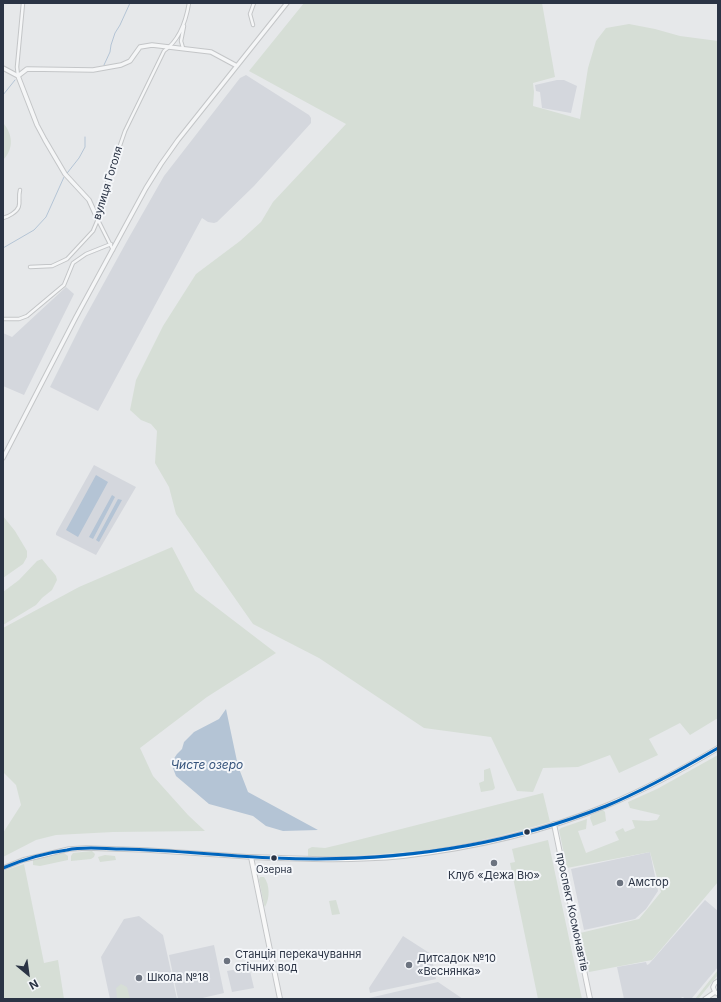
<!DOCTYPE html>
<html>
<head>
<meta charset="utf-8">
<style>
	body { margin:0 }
	#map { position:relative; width:721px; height:1002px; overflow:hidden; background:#e6e8ea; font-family:Inter,sans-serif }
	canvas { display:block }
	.frame { position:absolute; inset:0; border:4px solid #2b3445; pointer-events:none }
	.north { position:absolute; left:8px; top:954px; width:40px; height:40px; -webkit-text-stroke:3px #f4f6f9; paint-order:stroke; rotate:151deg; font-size:11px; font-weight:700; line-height:16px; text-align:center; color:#2b3445 }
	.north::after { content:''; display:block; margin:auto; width:14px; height:18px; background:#2b3445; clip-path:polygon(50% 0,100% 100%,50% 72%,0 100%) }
</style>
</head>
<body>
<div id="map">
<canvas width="721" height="1002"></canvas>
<div class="frame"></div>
<div class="north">N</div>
</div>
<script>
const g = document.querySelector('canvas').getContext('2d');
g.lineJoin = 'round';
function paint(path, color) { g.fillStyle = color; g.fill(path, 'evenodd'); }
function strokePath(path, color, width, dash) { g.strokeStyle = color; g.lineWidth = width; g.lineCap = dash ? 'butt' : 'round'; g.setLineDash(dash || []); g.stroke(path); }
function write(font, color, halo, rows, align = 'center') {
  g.font = font + ' Inter,sans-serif'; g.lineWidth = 4; g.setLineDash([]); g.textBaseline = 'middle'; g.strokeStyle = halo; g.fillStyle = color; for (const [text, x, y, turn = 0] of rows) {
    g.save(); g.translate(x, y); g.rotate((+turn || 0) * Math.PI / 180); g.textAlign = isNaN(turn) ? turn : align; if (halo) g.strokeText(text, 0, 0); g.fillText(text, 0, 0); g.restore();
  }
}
const built = new Path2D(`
	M246,75L309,115L311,118V123L254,186L217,222L214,223L208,222L202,218L98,411L50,387L83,321L127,241L164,176L240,78Z
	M557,80H564L577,86L571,113L542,108L540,92L536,91L535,85Z
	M66,287L74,294L24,395L3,386V333L12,337Z
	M94,465L136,487L96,555L56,535V533Z
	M650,852L658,891L646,909L635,919L584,930L571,869Z
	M705,900L718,911V967L692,998L685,999L683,997L678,999H624L617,967L646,962L647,965L649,964Z
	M139,916L163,935L177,999H110L101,957L124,919Z
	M403,936L431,954L436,979L370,993L369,988Z
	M214,945L224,993L198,999H178L169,955Z
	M249,967L254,988L232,992L227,971Z
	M438,982L463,999H370L369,998Z`);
const green = new Path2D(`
	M304,3H542L555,77L533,83L534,92L533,106L580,119L588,68L596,41L606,28L629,24L655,29L680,36L718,41V718L690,735L680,723L649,739L658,755L619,773L610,755L578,767L543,768L533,792L517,791L491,737L424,728L319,658L253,624L176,514L169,487L155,463L157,431L151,424L141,420L130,410L136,380L163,326L196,274L240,241L261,222L273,202L346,124L249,71Z
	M3,123C13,134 14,149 3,160Z
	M3,516L15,531L27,551V557L23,564L3,578Z
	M172,547L195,591L276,653L207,697L140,748L153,776L188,815L205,831L113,832L56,835L36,840L3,857V833L21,805L16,785L3,772V628L79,587Z
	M42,559L56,576L57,580L52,590L42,598L36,605L3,625V592L19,580L37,561Z
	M718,755V882L652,960L589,972L580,933L639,919L661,892L650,852L567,868L559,830L561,828L587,819L586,829L578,831L586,853L619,840L615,832L623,828L625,832L635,828L632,820L648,821L657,820L660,815L630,808L628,802L657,789Z
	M490,768L495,788L493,790L481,792L479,783L484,781V770Z
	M543,793L550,822C516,832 482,841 447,847C401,854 354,856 308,857V849L312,847L325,848L342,844Z
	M603,810L605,812L606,821L593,826L590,818L591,815Z
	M548,840L582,999H538L510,863L515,862L512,849Z
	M92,851L95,854L94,857L91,859L71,861V856L73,853Z
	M64,853L68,856V860L40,866L33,865V860Z
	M105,855L115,856L116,860L100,862L98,857Z
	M24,864L44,963L58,960L64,999H3V871Z
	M260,877H264C270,885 270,898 265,907L264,905L259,880Z
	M336,900L340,914L332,915L329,901Z
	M718,970V975L699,998L695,999Z
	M121,984L127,987L130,999H117L116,988Z`);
const water = new Path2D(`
	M96,475L108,482L78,537L66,530Z
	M112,495L115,497L93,539L89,537Z
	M118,499L122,500L99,542L96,540Z
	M226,709L238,766L248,792L318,830L283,831L266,826L253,816L209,804L176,776L171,763L177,754L182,749L184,742L194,732L219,719Z`);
const stream = new Path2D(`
	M104,65L110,52L111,45L115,33L120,25L130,3
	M3,95L15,80
	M3,248L34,230L46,217L64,177L79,158L85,147V137`);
const minor = new Path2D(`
	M253,25L250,14L254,3
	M183,48L181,41L184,26
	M18,76L17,67L23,3
	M3,218C7,217 9,216 12,214C24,206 17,201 20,190
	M98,220L113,250
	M30,267L52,266L67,259L93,231L104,205L107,183L125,131L164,51C180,40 186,21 189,3
	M3,319H19L27,316L64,285L73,263L86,254L111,244`);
const tertiary = new Path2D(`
	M3,68L18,76L37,125L45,140L65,174L89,200L98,220
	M18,76L27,69L93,70L121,65L130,61L140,47L152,45L211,52L237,66
	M3,458L76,317L146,188L161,164L178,140L287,3
	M3,868L23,860L69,849L86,848L147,850L251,857
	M718,981L715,983L713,987L715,992L718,994
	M705,999L715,992`);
const secondary = new Path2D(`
	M554,824L590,999
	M280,999L251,857C302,859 352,861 403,856C472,848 543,832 608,805C646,789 683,769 718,748`);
const bus1 = new Path2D(`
	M3,868C24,859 45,853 67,850C85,846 105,849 123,849C174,850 224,856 275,858C388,863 500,848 606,806C645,790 682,769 718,748`);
const markers = [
	[527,832,3.5,"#2b3445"],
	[274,858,3.5,"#2b3445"],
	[494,863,4,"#6c737f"],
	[620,883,4,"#6c737f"],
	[227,961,4,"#6c737f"],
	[409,965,4,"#6c737f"],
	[139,978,4,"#6c737f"]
];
const busNames = [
	["Озерна",274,870]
];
const streetNames = [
	["вулиця Гоголя",108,183,-73],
	["проспект Космонавтів",572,912,78]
];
const poiNames = [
	["Клуб «Дежа Вю»",494,876,"center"],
	["Амстор",628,883],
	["Станція перекачування",235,955],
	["стічних вод",235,968],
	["Дитсадок №10",417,959],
	["«Веснянка»",417,972],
	["Школа №18",147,978]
];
const waterNames = [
	["Чисте озеро",207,765]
];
paint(built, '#d4d7dd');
paint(green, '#d6ded6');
paint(water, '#b4c4d5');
strokePath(stream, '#b4c4d5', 1);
strokePath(minor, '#c4c6c8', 4.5);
strokePath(tertiary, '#c4c6c8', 5.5);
strokePath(secondary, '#c4c6c8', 6);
strokePath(minor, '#f5f6f7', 2.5);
strokePath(tertiary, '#f5f6f7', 3.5);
strokePath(secondary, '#f8f8f8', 4);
strokePath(bus1, '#0065bd', 3);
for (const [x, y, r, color] of markers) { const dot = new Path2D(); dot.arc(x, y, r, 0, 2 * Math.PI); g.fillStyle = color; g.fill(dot); strokePath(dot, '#f4f6f9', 1.5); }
write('10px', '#2b3445', '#f4f6f9', busNames);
write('11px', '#2b3445', '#f4f6f9', streetNames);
write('11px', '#2b3445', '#f4f6f9', poiNames, 'left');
write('italic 12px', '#34527a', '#f4f6f9', waterNames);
</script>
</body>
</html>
